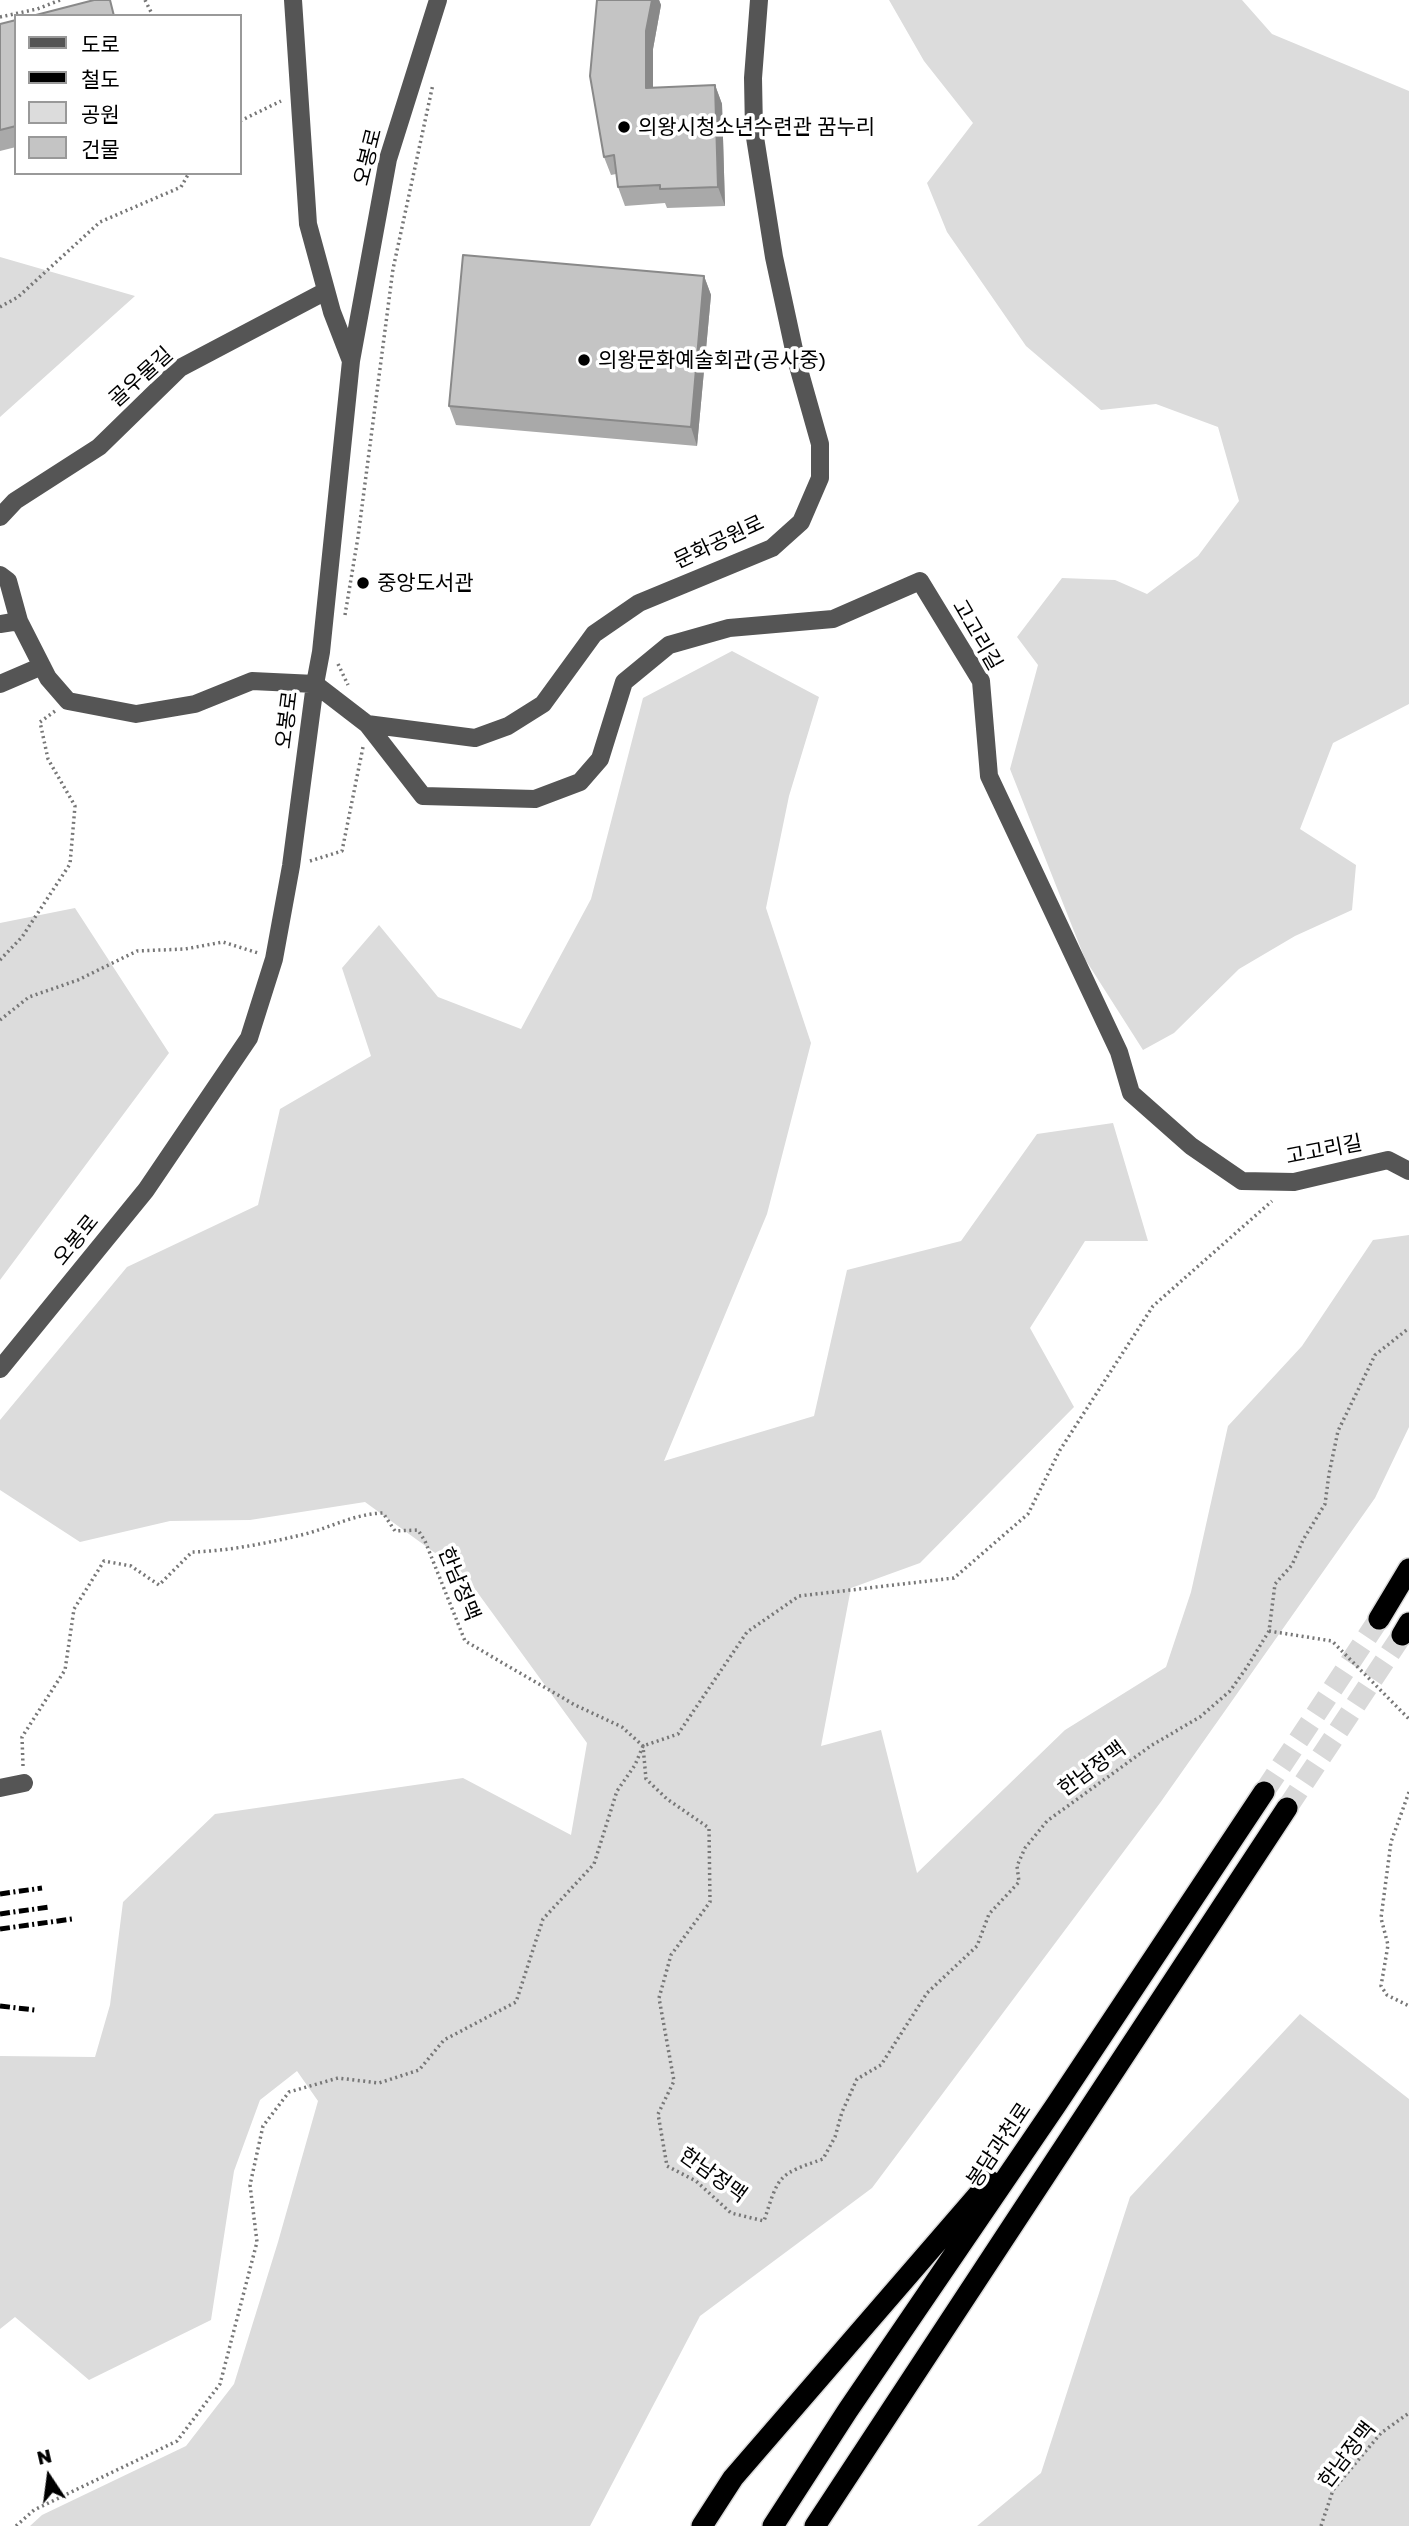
<!DOCTYPE html>
<html>
<head>
<meta charset="utf-8">
<style>
	body { margin:0 }
	#map { position:relative; width:1409px; height:2526px; overflow:hidden; background:#fff; font-family:"Golos Text","Noto Sans KR",sans-serif }
	canvas { display:block }
	.legend { position:absolute; left:14px; top:14px; width:228px; height:161px; box-sizing:border-box; background:#fff; border:2px solid #999; margin:0; padding:9px 12px; list-style:none; font-size:21px; color:#000 }
	.legend li { display:flex; align-items:center; gap:14px; height:35px }
	.legend b { width:35px; border:2px solid #999 }
	.north { position:absolute; left:14px; top:2442px; width:70px; height:70px; -webkit-text-stroke:5px #fff; paint-order:stroke; rotate:347deg; font-size:19px; font-weight:700; line-height:28px; text-align:center; color:#000 }
	.north::after { content:''; display:block; margin:auto; width:24px; height:32px; background:#000; clip-path:polygon(50% 0,100% 100%,50% 72%,0 100%) }
</style>
</head>
<body>
<div id="map">
<canvas width="1409" height="2526"></canvas>
<ul class="legend">
<li><b style="height:9px;background:#555"></b>도로</li>
<li><b style="height:9px;background:#000"></b>철도</li>
<li><b style="height:19px;background:#dcdcdc"></b>공원</li>
<li><b style="height:19px;background:#c4c4c4"></b>건물</li>
</ul>
<div class="north">N</div>
</div>
<script>
const g = document.querySelector('canvas').getContext('2d');
g.lineJoin = 'round';
function paint(path, color) { g.fillStyle = color; g.fill(path, 'evenodd'); }
function strokePath(path, color, width, dash) { g.strokeStyle = color; g.lineWidth = width; g.lineCap = dash ? 'butt' : 'round'; g.setLineDash(dash || []); g.stroke(path); }
function write(font, color, halo, rows, align = 'center') {
  g.font = font + ' "Golos Text","Noto Sans KR",sans-serif'; g.lineWidth = 7; g.setLineDash([]); g.textBaseline = 'middle'; g.strokeStyle = halo; g.fillStyle = color; for (const [text, x, y, turn = 0] of rows) {
    g.save(); g.translate(x, y); g.rotate((+turn || 0) * Math.PI / 180); g.textAlign = isNaN(turn) ? turn : align; if (halo) g.strokeText(text, 0, 0); g.fillText(text, 0, 0); g.restore();
  }
}
const green = new Path2D(`
	M889,0H1242L1272,34L1409,91V704L1333,743L1300,829L1356,865L1352,910L1295,936L1239,969L1174,1033L1143,1050L1085,959L1010,769L1038,665L1017,637L1062,578L1115,580L1147,594L1198,556L1239,501L1218,427L1156,404L1101,410L1026,346L947,232L927,183L973,123L924,61Z
	M0,257L135,296L0,417Z
	M732,651L819,697L789,796L766,908L811,1043L767,1214L664,1461L814,1416L847,1270L961,1241L1037,1134L1113,1123L1148,1241H1085L1030,1328L1074,1407L920,1563L851,1588L821,1746L881,1730L917,1873L1065,1730L1166,1667L1191,1592L1228,1426L1302,1346L1373,1240L1409,1235V1427L1375,1498L1160,1803L872,2188L700,2316L590,2526H30L42,2515L186,2446L234,2384L278,2242L318,2101L297,2071L260,2100L234,2171L211,2320L89,2380L15,2317L0,2329V2056L95,2057L110,2005L123,1902L215,1814L463,1778L571,1835L587,1743L464,1574L365,1502L250,1520L170,1521L80,1542L0,1490V1420L127,1267L258,1205L280,1109L371,1056L342,968L379,925L438,997L521,1029L591,899L643,698Z
	M75,908L169,1053L0,1280V923Z
	M1300,2014L1409,2099V2526H977L1041,2473L1130,2197Z`);
const highwayTunnel = new Path2D(`
	M1264,1792L1379,1619
	M1287,1808L1402,1635`);
const path = new Path2D(`
	M145,0L153,16
	M0,17L37,9L60,0
	M240,121L281,101
	M0,307L18,297L100,222L181,187L189,173
	M345,615L358,537L393,269L433,84
	M338,664L348,685
	M310,861L342,851L363,747
	M0,960L22,937L70,864L75,806L48,759L40,722L55,711
	M0,1020L29,997L78,980L137,951L185,949L223,942L258,953
	M1269,1631L1332,1641L1409,1719
	M23,1766L22,1737L65,1670L74,1609L104,1561L131,1566L159,1585L192,1552C229,1551 268,1543 305,1534C332,1527 354,1514 383,1513L395,1531L418,1530L425,1541L465,1641L575,1705L622,1727L643,1746L646,1779L667,1799L709,1828L710,1902L671,1955L659,1998L674,2081L658,2114L667,2166L696,2181L731,2213L764,2221C779,2175 777,2175 823,2159L835,2137L842,2112L857,2079L881,2065L927,1993L977,1946L989,1914L1019,1882L1017,1866L1025,1848L1047,1821L1152,1745L1200,1717L1230,1691L1247,1667L1269,1631L1275,1584L1292,1565L1303,1540L1325,1504L1329,1474L1338,1431L1375,1355L1409,1328
	M1409,1792L1391,1842L1381,1918L1388,1945L1381,1986L1387,1995L1409,2006
	M16,2526L34,2510L177,2441L220,2384L257,2242L250,2185L263,2126L289,2092L338,2078L379,2083L419,2070L444,2040L516,2002L543,1919L594,1864L617,1791L635,1765L643,1746L678,1734L747,1632L799,1596L954,1578L1028,1514L1060,1450L1153,1306L1272,1201
	M1321,2526L1333,2490L1381,2433L1409,2413`);
const minor = new Path2D(`
	M293,0L308,224L332,312L351,361
	M0,517L15,501L99,447L180,368L326,291
	M0,575L8,581L19,621L48,678L68,701L136,714L195,704L252,681L315,684L367,724L475,738L508,726L543,704L594,634L639,603L772,548L801,522L820,478V444L796,359L774,257L754,131L753,78L759,0
	M0,624L19,621
	M0,684L42,666
	M367,724L423,796L535,799L580,782L600,759L624,682L669,645L729,628L833,619L920,581L981,681L989,776L1119,1052L1131,1093L1191,1146L1242,1181L1294,1182L1388,1160L1409,1171
	M0,1369L146,1190L249,1038L274,959L291,866L315,684L321,652L351,361L388,159L438,0
	M0,1788L24,1783`);
const highway = new Path2D(`
	M1379,1619L1409,1569
	M1402,1635L1409,1623
	M702,2526L733,2478L990,2181
	M773,2526L848,2410L1056,2105L1264,1792
	M815,2526L1287,1808`);
const rail = new Path2D(`
	M0,1894L42,1888
	M0,1914L49,1907
	M0,1929L72,1919
	M0,2006L35,2010`);
const wall = new Path2D(`
	M597,0H659L661,5L653,49V88L715,85L722,104L725,206L667,208L665,203L625,206L618,187L616,174L611,175L604,157Z
	M16,20V147L0,151V24Z
	M704,276L711,295L697,446L456,425L449,406Z`);
const shadedWall = new Path2D(`
	M652,0H659L661,5L653,49V107L646,88V31Z
	M715,85L722,104L725,206L718,187Z
	M704,276L711,295L697,446L691,427Z`);
const building = new Path2D(`
	M94,0H110L114,16H32Z
	M597,0H652L646,31V88L715,85L718,187L660,189V185L618,187L614,155L604,157L590,76Z
	M16,20V126L0,130V24Z
	M463,255L704,276L691,427L449,406Z`);
const markers = [
	[624,127,7,"#000"],
	[584,360,7,"#000"],
	[363,583,7,"#000"]
];
const poiNames = [
	["의왕시청소년수련관 꿈누리",638,127],
	["의왕문화예술회관(공사중)",598,360],
	["중앙도서관",377,583]
];
const streetNames = [
	["오봉로",368,157,-76],
	["골우물길",141,377,-42],
	["문화공원로",719,542,-25],
	["고고리길",977,635,60],
	["오봉로",287,720,-83],
	["고고리길",1324,1150,-11],
	["오봉로",76,1240,-51],
	["한남정맥",459,1584,68],
	["한남정맥",1092,1769,-36],
	["봉담과천로",999,2145,-56],
	["한남정맥",713,2175,36],
	["한남정맥",1347,2455,-52]
];
paint(green, '#dcdcdc');
strokePath(highwayTunnel, '#d9d9d9', 21, [21, 10]);
strokePath(highway, '#dbdbdb', 24);
strokePath(path, '#777', 3.5, [2, 3.5]);
strokePath(minor, '#555', 18);
strokePath(highway, '#000', 21);
strokePath(rail, '#000', 5, [10, 3.5, 2, 3.5]);
paint(wall, '#a9a9a9');
paint(shadedWall, '#898989');
paint(building, '#c4c4c4');
strokePath(building, '#898989', 2);
for (const [x, y, r, color] of markers) { const dot = new Path2D(); dot.arc(x, y, r, 0, 2 * Math.PI); g.fillStyle = color; g.fill(dot); strokePath(dot, '#fff', 2.5); }
write('21px', '#000', '#fff', poiNames, 'left');
write('21px', '#000', '#fff', streetNames);
</script>
</body>
</html>
